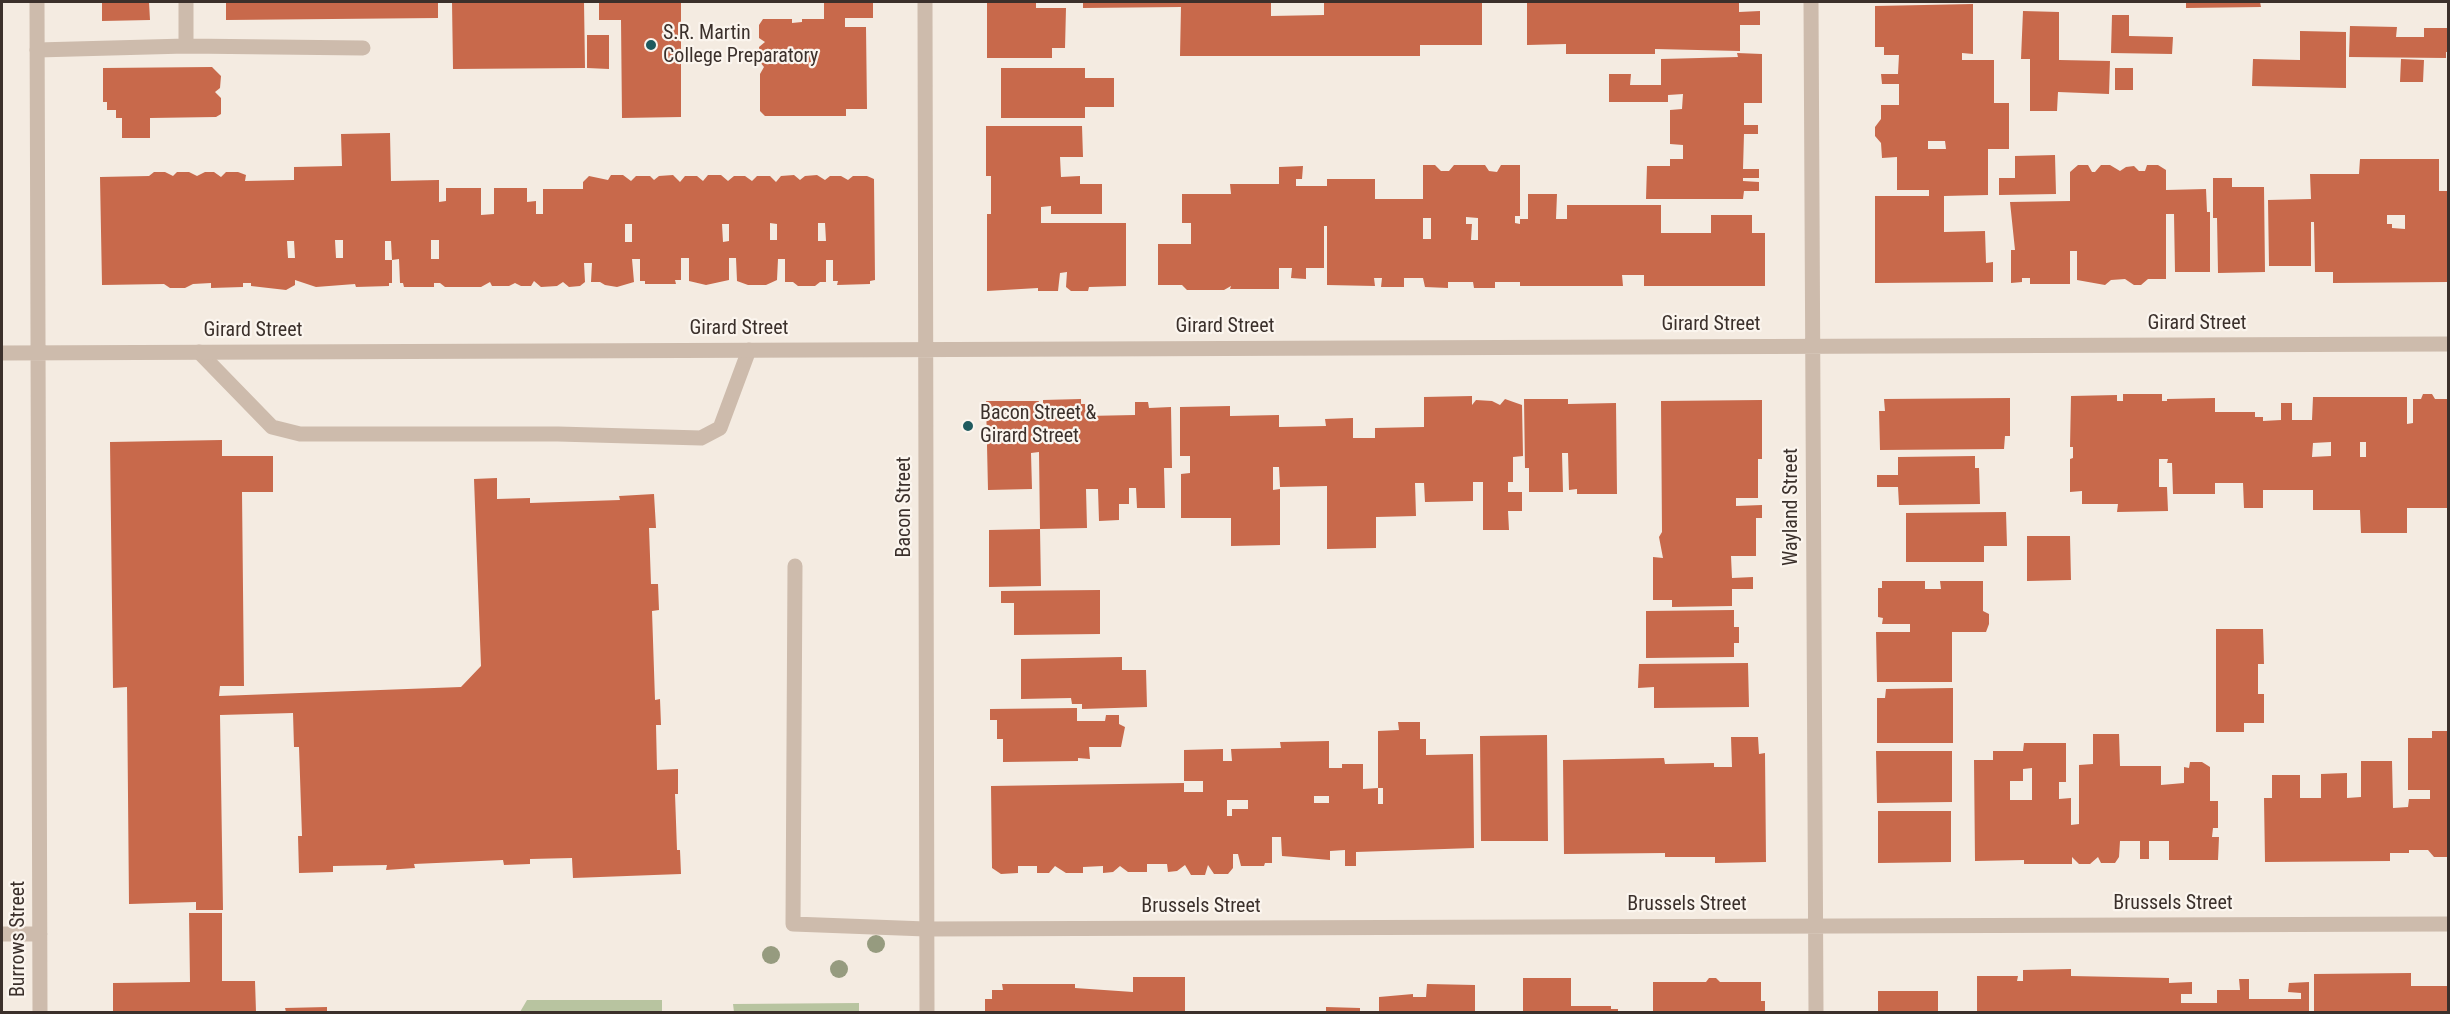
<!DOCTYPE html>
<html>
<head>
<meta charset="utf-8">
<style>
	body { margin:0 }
	#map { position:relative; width:2450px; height:1014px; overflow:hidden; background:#f4ebe1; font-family:"Roboto Condensed",sans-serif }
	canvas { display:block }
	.frame { position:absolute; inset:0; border:3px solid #3b302b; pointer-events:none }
</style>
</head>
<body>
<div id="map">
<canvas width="2450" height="1014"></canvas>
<div class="frame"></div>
</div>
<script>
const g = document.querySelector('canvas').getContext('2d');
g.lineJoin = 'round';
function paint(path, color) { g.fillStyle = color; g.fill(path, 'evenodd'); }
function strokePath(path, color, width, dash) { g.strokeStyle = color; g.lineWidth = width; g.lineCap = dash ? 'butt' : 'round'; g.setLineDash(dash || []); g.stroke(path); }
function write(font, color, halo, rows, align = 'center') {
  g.font = font + ' "Roboto Condensed",sans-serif'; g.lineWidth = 4.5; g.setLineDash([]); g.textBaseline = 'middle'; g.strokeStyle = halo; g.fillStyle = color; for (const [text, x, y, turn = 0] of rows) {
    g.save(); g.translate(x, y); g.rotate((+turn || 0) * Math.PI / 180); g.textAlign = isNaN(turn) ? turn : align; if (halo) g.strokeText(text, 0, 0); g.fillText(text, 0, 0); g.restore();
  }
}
const green = new Path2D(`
	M527,1000H662V1012H520Z
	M859,1003V1012H734L733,1004Z`);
const building = new Path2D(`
	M102,2H149L150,20L102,21Z
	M226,2H438V18L226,20Z
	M452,2H584L585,68L453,69Z
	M599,2H681V117L622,118L621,20H599Z
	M824,2H873V18H845V27H866L867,109H846V116H765L760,111V74L764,67L760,62L759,47L765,42L759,38V25L763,19H792V23L802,22V19H824Z
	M987,2H1036V8H1066L1065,48H1052V58H987Z
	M1083,2H1271V16L1324,15V2H1482V45H1420V56H1180L1181,7L1083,8Z
	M1527,2H1739V12L1760,11V25H1740V51L1655,49V54H1566V44L1527,45Z
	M2186,2H2260L2261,7L2186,8Z
	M1973,4V54L1962,53V60H1994V103H2009V149H1988V195L1944,196V232L1985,231L1986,263L1993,262V282L1875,283V196H1929V190H1897V157L1882,158L1881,143L1875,136V127L1881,119V105H1899V84H1882L1881,74H1898L1899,55H1884V47H1875V6ZM1928,141H1945L1946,149H1928Z
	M2023,11L2059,12V60L2110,61L2109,94L2058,92L2057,111H2030V59H2021Z
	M2112,15H2129V36L2173,37L2172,54L2111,53Z
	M2350,26L2397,27L2396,37H2424V28H2448V52H2446V58L2349,57Z
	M2300,31L2346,32V88L2252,86L2253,59L2300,60Z
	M587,35H609V69L587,68Z
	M1737,53L1762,54V103H1744V125H1758V134H1744L1743,169H1759V178H1743V181L1759,182V191H1744L1743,199H1646L1647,166H1670V159H1683V145L1670,144V110L1682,109L1683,94L1668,95V102H1609V74H1631L1630,85H1661V59L1738,57Z
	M2401,59L2424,60L2423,82H2400Z
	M212,67L221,76L220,88L215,92L221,98V114L216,117L150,118V138H122V118H116V110H107V102H103V68Z
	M1001,68H1085V78H1114V107H1085V118H1001Z
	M2115,68H2133V90H2115Z
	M986,126H1082L1083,157H1060L1061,177L1080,176V184H1102V214H1051V206L1041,207V223H1126V286L1089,287L1088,291H1071L1066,287L1067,272L1060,273L1058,291H1038V288L987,291V214H991V176H986Z
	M390,133L391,181L439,180V202L446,201V188H481V215L494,214V188H527V202L536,201V214H543V189H583V182L589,176L608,180L611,175H623L631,181L636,176H650L654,180L659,176L673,175L680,182L685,176H697L703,181L708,175H721L728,181L734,176H745L752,181L757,176H770L776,182L781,176L794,175L800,180L805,176L817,175L825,180L830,176H841L848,180L853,176H867L874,179L875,280L870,281V284L837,285L838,281H833V260H826V282H820L815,286H798L793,282H785V259H778L777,280L766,285H748L737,281L736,258H729V280L706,285L689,281V258H681V280H675L676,284H645V281H640V259H632L634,282L617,287L605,285L600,282H591L592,263H584L585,282L580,286L569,287L563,282L557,286L541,287L534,281L531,286H521L515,283L509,286H492L490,282L481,287H445L440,283H434V287H404L403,283H400L399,259L392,260V283H389V286L356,287L355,284L316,287L295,280V285L286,290L251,286V283H243V287L211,288V283L193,284L185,288H170L164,284L102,285L100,177L149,176L154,172H165L173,176L177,172H189L197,176L205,172H214L221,177L226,172H238L246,175L245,181L294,180V167L342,166L341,134ZM770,223L777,224V240H770ZM818,223H825L826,241H818ZM625,224H632V242H625ZM722,224H729V241L723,242ZM335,240H343V258H336ZM431,240H439V259H431ZM287,241H294L295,258H288ZM385,241H391L392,260H385Z
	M2055,155L2056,194L1999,195V178H2015V156Z
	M2360,159H2439V191H2447L2448,282L2333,283V272H2315L2314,222H2311V266H2269L2268,200L2311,199L2310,174H2359ZM2387,215H2405V229L2392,228V224H2387Z
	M1423,165H1435L1441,171H1449L1454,165H1485L1489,171L1497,172L1501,165H1520V216H1515V223L1520,224V219H1528V194H1557L1556,219H1567V205H1661V233H1711V215H1752V233H1765V286H1644V275H1622L1623,286H1520V282H1495V288H1474L1473,282H1448V288L1425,287L1423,278H1404V287H1381L1382,278H1374L1375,286L1327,285V226H1324V268H1306V279L1291,278L1292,268H1279V289H1230L1231,286L1224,290H1187L1182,285H1158V244H1191V223H1182V194H1231L1230,184H1279V167L1303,166L1302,179H1296V186H1327V179H1375V199H1423ZM1466,217L1478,218V240H1471L1472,224H1466ZM1423,218H1431V239H1423Z
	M2078,165H2088L2092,172H2095L2101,165H2110L2120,171L2126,167L2134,166L2139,171H2145L2147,165H2158L2166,170V190L2206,189L2207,212H2210V272H2175L2174,214H2166V279H2148L2141,285H2134L2125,279L2111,280L2105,285L2077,280V251H2070V284H2030V278H2022V282L2011,283V250H2015L2010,202L2070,201V172Z
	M2213,178H2232V187H2264L2265,272L2218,273L2217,218H2213Z
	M2123,394H2162V401H2167V399L2215,398V412H2255V417H2263V421L2281,420V403H2292V420H2312L2313,397H2407V424L2413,423V399H2421L2423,394H2432L2435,399H2448V508H2407V533H2361L2360,510H2313V490H2263V508H2244L2243,483H2215V494H2173L2172,463H2167L2168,459H2159V487H2167L2168,511L2117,512L2118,504H2082V491L2070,492V459L2073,458V447H2070L2071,396L2117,395V401H2123ZM2331,442V456L2312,457L2313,443ZM2360,442H2366V457H2360Z
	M1472,396V405L1476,400L1492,401L1500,405L1505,399L1522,405L1523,456L1513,457V482H1508V492H1522V511H1508L1509,530H1483V482H1473V501L1425,502L1424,483H1415L1416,516L1376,517V548L1327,549V486L1280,487L1279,467H1273V490L1280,489V545L1231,546V518H1181V474L1190,473V456H1180V407L1230,406V416L1279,415V427L1326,426L1325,419L1353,418V438H1375V428L1424,427V397Z
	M2010,398V436H2005L2004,449L1880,450L1879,411H1885L1884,399Z
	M1081,399V404H1085L1086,416L1135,415V402H1148L1149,408L1171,407L1172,468H1164L1165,508H1137L1136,488H1129V504H1119V520L1099,521L1098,489H1086L1087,528L1040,529L1041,586L989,587V530L1040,529L1039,452L1031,453L1032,489L988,490L986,401H1039L1038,405L1043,404V400Z
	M1524,399H1568V404L1616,403L1617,494H1577V489L1569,490L1568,453H1562L1563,492H1529V468H1525Z
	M1762,400V459H1758V498H1736V506L1762,505V518H1756V556H1731L1732,578L1753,577V589H1732V606L1672,607V600H1653V557L1663,558L1659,537L1662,532L1661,401Z
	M222,440V456H273V492H242L244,686H220L219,696L461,687L481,666L474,479L497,478V499L530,498V503L620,500L619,496L654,494L656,528H649L651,584H658L659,610L652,611L655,700L660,699L661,725H656L657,770L678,769V794H675L677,850H680L681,874L573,878L572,858L530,859V864L504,865L503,860L414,864L415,868L386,870L387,865L333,866V872L299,873L298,836H302L299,747H294L293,713L220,715L223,910H196V902L129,904L127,687L113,688L110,442Z
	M1975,456V468H1979L1980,504L1899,505L1898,487H1877V475H1898V457Z
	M2006,512L2007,546H1984V562H1906V513Z
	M2027,536H2070L2071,580L2027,581Z
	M1882,581H1925V589H1941L1940,581H1983V611L1989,614V624L1986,632H1952V682H1877L1876,632H1910V624H1882L1883,618L1878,617V588H1882Z
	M1100,590V634L1014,635V603H1001V591Z
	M1734,610V627H1739V643H1734V657L1646,658V611Z
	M2216,629H2263L2264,664H2258V694H2264V723H2244V732H2216Z
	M1122,657V670H1146L1147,707L1082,709V704H1072L1071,698L1021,699V659Z
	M1748,663L1749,707L1654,708V687L1638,688L1639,664Z
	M1953,688V743H1877V698H1885L1886,689Z
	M1077,708V721H1105L1106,715H1119V724L1125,727L1121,747H1089L1090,759L1078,758V761L1003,762V739H997V720H990V709Z
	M1398,722H1420V739H1426V755L1473,754L1474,848L1356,852V866H1345V850L1330,851V860L1282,856L1281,837H1272V863H1265L1264,866H1241L1238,854H1233V868L1228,874H1214L1208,865L1205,875H1191L1185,865L1177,871L1168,872L1167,864H1147V872H1128L1120,866L1113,872L1103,873V866L1083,867V873H1066L1055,866L1049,873H1037V866H1018V873L1001,874L992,868L991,786L1184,783V792H1203V781H1184V750L1223,749V761H1232L1231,749L1281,748L1280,742L1329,741V768H1342V764H1363V789L1378,788V804H1383V788H1378V731L1399,730ZM1314,796H1329V803H1314ZM1227,800H1248V809H1232V816H1227Z
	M2432,731H2448V857H2434L2428,850H2409V853H2390V861L2265,862L2264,798H2272V775H2300V798H2321V774L2347,773V798L2361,797V761H2392L2393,808L2408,807L2409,799H2430V790H2408V738H2432Z
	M2093,734H2119L2120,766H2161V785L2184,783V767L2189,768L2190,762H2202L2210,767V801H2218V828H2213L2212,837H2219L2218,860H2169V841H2149V859H2140V841H2120L2119,857L2115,863H2101L2098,857L2090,864H2079L2072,857V864H2024V860L1975,861L1974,760H1993V751H2023L2024,743H2066V782H2059V799L2071,798V825L2079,824V765L2093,764ZM2032,768V800H2010V781H2023V769Z
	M1547,735L1548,841H1481L1480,736Z
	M1731,737H1758L1759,754L1765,753L1766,862L1715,863V857H1665V853L1564,854L1563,760L1664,758L1665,764L1714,763V767H1732Z
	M1876,751H1952V802L1877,803Z
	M1878,811H1951V862L1878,863Z
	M189,913H222V981H255L256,1012H113V983L190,982Z
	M2071,969V976L2169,978V983L2192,982V994H2181V1003H2217V990H2240L2239,979H2249V999H2301V993L2288,992L2289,983L2309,982V1012H1977V976H2018L2017,981H2023V970Z
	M2411,973V986H2448V1012H2314V974Z
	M1133,977H1185V1012H985V999H992V990H1003L1002,984H1075V988L1133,992Z
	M1523,978H1571V1006H1611V1009H1618V1012H1523Z
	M1709,978H1716L1720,982H1761V1001H1765V1012H1653V982H1706Z
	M1427,984L1475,985V1012H1379V997L1413,994V997H1426Z
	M1878,991H1938V1012H1878Z
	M327,1007V1012H286L285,1008Z
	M1326,1007L1360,1008V1012H1326Z`);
const lane = new Path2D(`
	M186,2V46
	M37,50L186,46L363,48
	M199,352L272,427L300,434H558L701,438L720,428L749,350
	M795,566L793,924L926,929`);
const street = new Path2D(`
	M37,2L40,1012
	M925,2L927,1012
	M1811,2L1816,1012
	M2,353L2448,344
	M926,929L2448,924
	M2,934H40`);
const trees = [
	[876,944],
	[771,955],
	[839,969]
];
const markers = [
	[651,45,6,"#1f5a5e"],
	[968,426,6,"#1f5a5e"]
];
const poiNames = [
	["S.R. Martin",663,34],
	["College Preparatory",663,57],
	["Bacon Street &",980,414],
	["Girard Street",980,437]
];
const streetNames = [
	["Girard Street",2197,324],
	["Girard Street",1711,325],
	["Girard Street",1225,327],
	["Girard Street",739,329],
	["Girard Street",253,331],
	["Bacon Street",905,507,-90],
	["Wayland Street",1792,507,-90],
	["Brussels Street",2173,904],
	["Brussels Street",1687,905],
	["Brussels Street",1201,907],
	["Burrows Street",19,939,-90]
];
paint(green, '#b8c4a0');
paint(building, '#c8694b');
strokePath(lane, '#cdbbac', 15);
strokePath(street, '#cdbbac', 15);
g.fillStyle = '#969b7f';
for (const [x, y] of trees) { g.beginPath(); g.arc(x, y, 9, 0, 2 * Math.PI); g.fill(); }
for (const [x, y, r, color] of markers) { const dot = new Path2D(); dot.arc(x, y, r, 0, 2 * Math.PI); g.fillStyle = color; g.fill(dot); strokePath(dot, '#fbf5ee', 2); }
write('20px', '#3b302b', '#fbf5ee', poiNames, 'left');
write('20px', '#3b302b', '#fbf5ee', streetNames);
</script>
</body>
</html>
